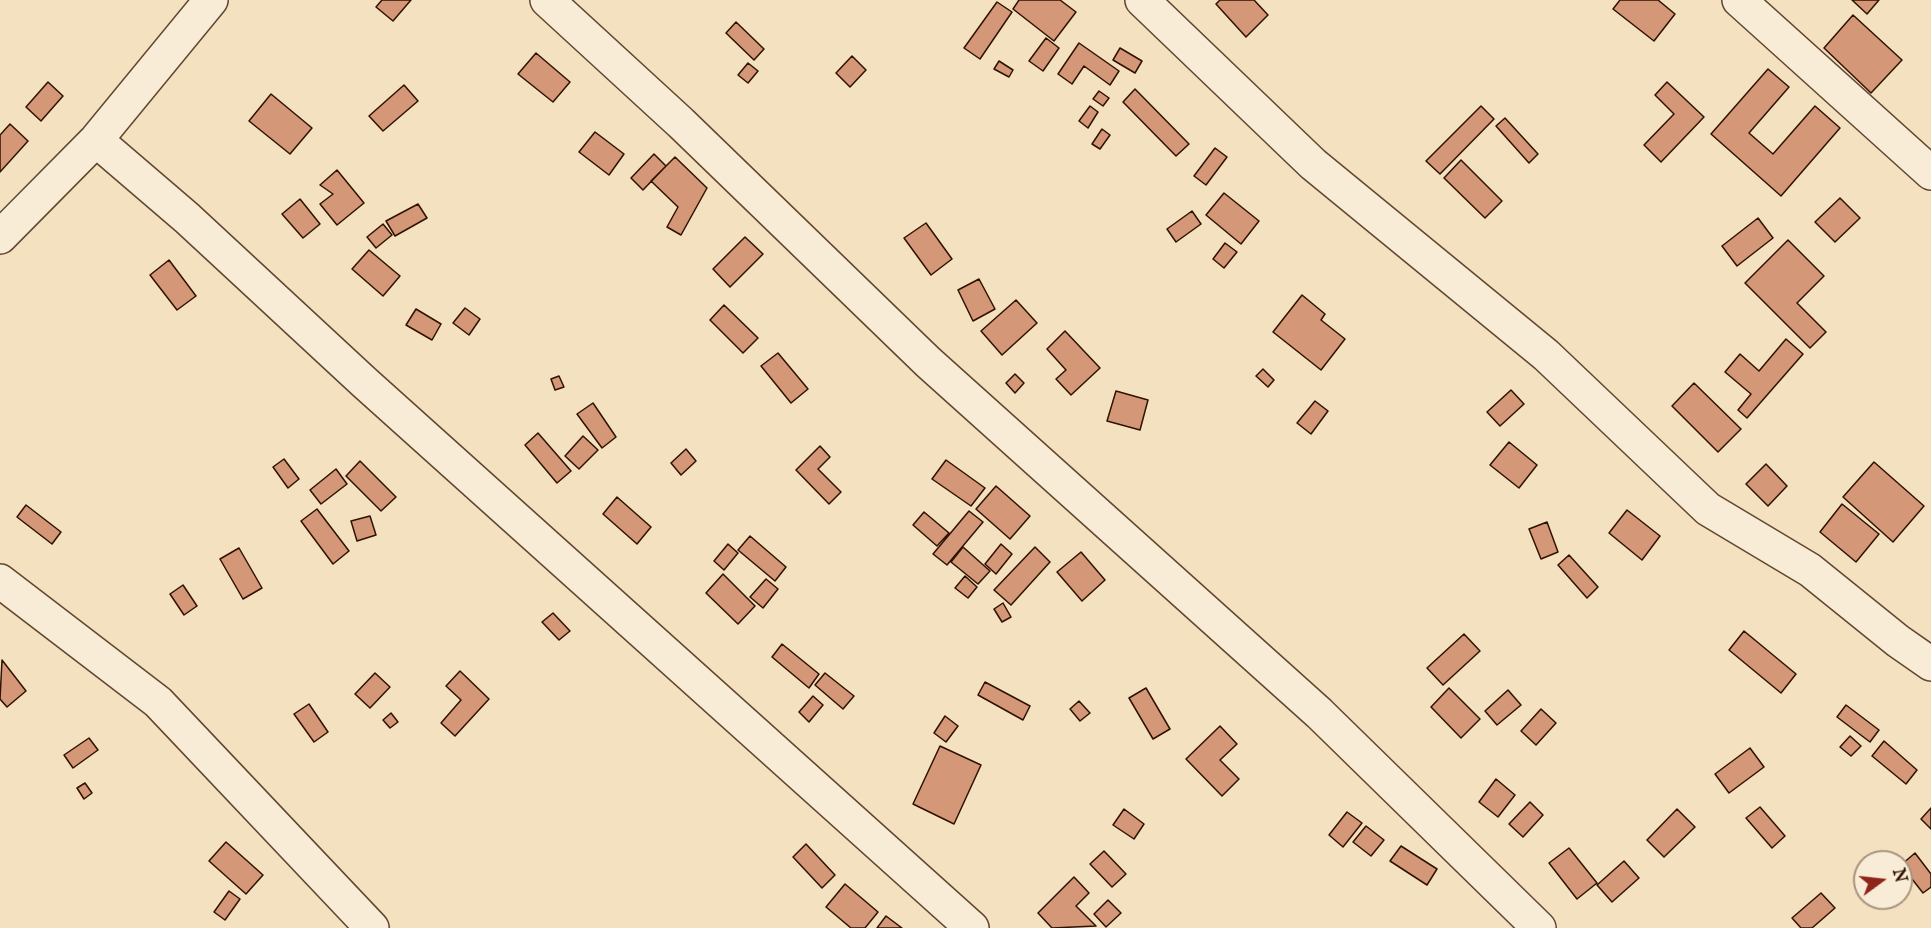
<!DOCTYPE html>
<html>
<head>
<meta charset="utf-8">
<style>
	body { margin:0 }
	#map { position:relative; width:1931px; height:928px; overflow:hidden; background:#f4e1c0; font-family:"IM FELL English",serif }
	canvas { display:block }
	.north { position:absolute; left:1853px; top:850px; width:60px; height:60px; box-sizing:border-box; background:#f8ecd6; border:2px solid #a89580; border-radius:50%; rotate:75deg; font-size:16px; font-weight:700; line-height:24px; text-align:center; color:#301200 }
	.north::after { content:''; display:block; margin:auto; width:21px; height:27px; background:#8f2418; clip-path:polygon(50% 0,100% 100%,50% 72%,0 100%) }
</style>
</head>
<body>
<div id="map">
<canvas width="1931" height="928"></canvas>
<div class="north">N</div>
</div>
<script>
const g = document.querySelector('canvas').getContext('2d');
g.lineJoin = 'round';
function paint(path, color) { g.fillStyle = color; g.fill(path, 'evenodd'); }
function strokePath(path, color, width, dash) { g.strokeStyle = color; g.lineWidth = width; g.lineCap = dash ? 'butt' : 'round'; g.setLineDash(dash || []); g.stroke(path); }
const building = new Path2D(`
	M382,0H411L393,21L376,7Z
	M1019,0H1060L1076,12L1054,41L1013,9Z
	M1220,0H1254L1268,15L1246,37L1216,4Z
	M1620,0H1658L1675,14L1654,41L1613,9Z
	M1852,0H1879L1867,14Z
	M997,2L1012,12L980,59L964,48Z
	M1853,15L1902,60L1871,93L1824,48Z
	M736,22L764,49L754,60L726,33Z
	M1046,38L1059,48L1043,71L1029,61Z
	M1079,43L1119,71L1110,85L1084,66L1072,84L1058,74Z
	M1120,48L1142,61L1135,73L1113,60Z
	M536,53L570,82L553,102L518,74Z
	M852,56L866,70L850,87L836,73Z
	M999,61L1013,70L1009,77L994,69Z
	M748,63L758,71L748,83L738,75Z
	M1768,69L1789,87L1749,133L1773,154L1815,106L1840,128L1781,196L1711,134Z
	M48,82L63,96L41,121L26,107Z
	M1667,82L1704,117L1661,162L1644,145L1674,114L1655,95Z
	M404,85L418,101L383,131L369,116Z
	M1135,89L1189,144L1176,156L1123,102Z
	M1099,91L1109,98L1103,106L1093,99Z
	M271,94L312,128L290,154L249,121Z
	M1090,106L1098,112L1088,128L1079,121Z
	M1481,106L1494,119L1440,174L1426,161Z
	M1505,118L1538,154L1529,163L1496,126Z
	M10,124L28,141L0,172V135Z
	M1102,129L1110,135L1100,149L1092,144Z
	M595,132L624,154L609,175L579,152Z
	M1215,148L1227,157L1206,185L1194,176Z
	M654,154L666,166L643,190L631,178Z
	M675,157L707,188L681,235L667,227L678,207L651,181Z
	M1461,160L1502,201L1485,218L1444,178Z
	M337,170L364,203L337,225L320,204L333,194L320,185Z
	M1224,193L1259,221L1241,244L1206,215Z
	M1840,198L1860,218L1835,242L1815,222Z
	M300,199L320,224L303,238L282,214Z
	M418,204L427,218L395,236L386,221Z
	M1192,211L1201,224L1176,242L1167,229Z
	M1758,218L1773,238L1737,266L1722,246Z
	M926,223L952,259L931,275L904,238Z
	M383,224L392,235L376,248L367,237Z
	M745,237L763,254L730,287L713,269Z
	M1788,240L1824,276L1797,303L1826,332L1810,348L1745,283Z
	M1225,243L1237,252L1224,268L1213,259Z
	M369,250L400,276L383,296L352,269Z
	M169,260L196,296L177,310L150,275Z
	M979,279L995,309L973,321L958,290Z
	M1302,295L1325,314L1321,320L1345,339L1321,370L1273,332Z
	M1016,300L1037,323L1002,355L981,331Z
	M724,305L758,338L743,353L710,320Z
	M465,308L480,319L469,335L453,323Z
	M416,309L441,324L432,340L406,325Z
	M1065,331L1100,368L1071,395L1056,379L1066,370L1047,349Z
	M1786,339L1803,354L1747,418L1738,410L1751,394L1725,372L1740,354L1759,371Z
	M778,353L808,389L791,403L761,366Z
	M1263,369L1274,380L1268,387L1256,376Z
	M1015,374L1024,383L1015,393L1006,383Z
	M559,376L564,387L555,390L551,379Z
	M1694,383L1741,429L1718,452L1672,406Z
	M1511,390L1524,404L1500,426L1487,412Z
	M1116,391L1148,400L1140,430L1107,421Z
	M1315,401L1328,411L1311,434L1297,423Z
	M593,403L616,437L602,448L577,414Z
	M538,433L571,471L557,483L525,445Z
	M583,436L598,450L579,469L565,456Z
	M1509,442L1537,465L1519,488L1490,465Z
	M820,446L830,457L818,469L841,492L829,504L796,470Z
	M686,449L696,461L681,475L671,463Z
	M284,459L299,479L288,488L273,467Z
	M946,460L985,488L971,506L932,479Z
	M360,461L396,497L381,511L346,476Z
	M1874,462L1924,506L1893,542L1843,497Z
	M1766,464L1787,486L1768,506L1746,484Z
	M336,469L347,484L321,504L310,490Z
	M996,486L1030,516L1010,539L976,509Z
	M617,497L651,527L637,544L603,514Z
	M1842,504L1879,534L1856,562L1820,532Z
	M26,505L61,532L52,544L17,517Z
	M317,509L349,551L333,564L301,521Z
	M1627,510L1660,536L1642,560L1609,533Z
	M969,511L983,522L947,565L933,554Z
	M924,512L949,533L937,546L913,525Z
	M370,516L376,535L357,541L351,521Z
	M1547,522L1558,552L1541,559L1529,529Z
	M750,536L786,567L775,581L738,550Z
	M728,544L738,553L724,570L714,561Z
	M1001,544L1012,554L996,574L985,564Z
	M963,547L990,571L978,584L951,562Z
	M1035,547L1050,562L1011,605L994,590Z
	M239,548L262,588L243,599L220,559Z
	M1081,552L1105,580L1082,601L1057,572Z
	M1569,555L1598,587L1587,598L1558,565Z
	M723,574L755,606L738,624L706,593Z
	M965,576L977,587L968,598L955,588Z
	M766,579L778,589L763,608L750,597Z
	M183,585L197,606L184,615L170,594Z
	M1003,603L1011,617L1002,622L994,609Z
	M553,613L570,631L559,640L542,622Z
	M1744,631L1796,674L1781,693L1729,650Z
	M1464,634L1480,651L1443,685L1427,668Z
	M782,644L819,674L809,688L772,657Z
	M2,660L26,691L7,707L0,699Z
	M460,671L489,699L455,736L441,723L461,700L446,686Z
	M375,673L390,687L370,708L355,694Z
	M825,673L854,696L843,709L815,685Z
	M985,682L1030,706L1023,720L978,695Z
	M1146,688L1170,729L1153,739L1129,698Z
	M1449,688L1480,719L1461,738L1431,707Z
	M1508,690L1521,705L1497,725L1485,711Z
	M813,696L823,705L809,722L799,712Z
	M1079,701L1090,713L1080,721L1070,709Z
	M309,704L328,732L314,742L294,714Z
	M1846,705L1879,730L1870,742L1837,717Z
	M1541,709L1556,723L1536,745L1521,731Z
	M391,713L398,722L390,728L383,720Z
	M945,716L958,726L946,742L934,733Z
	M1220,726L1237,744L1220,760L1239,779L1222,796L1186,759Z
	M1850,736L1861,746L1851,756L1840,747Z
	M89,738L98,750L73,768L64,755Z
	M1884,741L1917,770L1906,784L1872,756Z
	M940,746L981,765L954,824L913,804Z
	M1750,748L1764,767L1729,793L1715,774Z
	M1496,779L1515,795L1498,817L1479,802Z
	M85,783L92,793L84,799L77,788Z
	M1530,802L1543,815L1523,837L1509,824Z
	M1760,807L1785,836L1772,848L1746,818Z
	M1931,808V829L1921,819Z
	M1124,809L1144,824L1134,839L1113,825Z
	M1677,809L1695,827L1664,857L1647,840Z
	M1347,812L1362,823L1343,847L1329,835Z
	M1366,826L1384,840L1371,856L1353,842Z
	M226,842L263,875L246,894L209,861Z
	M806,844L835,875L822,888L793,857Z
	M1401,846L1437,869L1427,885L1390,861Z
	M1569,848L1597,883L1577,899L1549,863Z
	M1104,851L1126,874L1112,887L1090,864Z
	M1915,853L1931,874V887L1923,893L1901,865Z
	M1624,861L1639,878L1612,902L1597,885Z
	M1074,877L1089,893L1076,906L1096,926L1052,928L1038,913Z
	M845,884L878,912L865,928H851L826,907Z
	M229,891L240,899L225,920L214,912Z
	M1821,893L1835,908L1812,928H1801L1792,918Z
	M1108,900L1121,913L1106,927L1094,914Z
	M886,916L902,928H877Z`);
const minor = new Path2D(`
	M547,0L681,123L928,362L1319,713L1539,928
	M1142,0L1313,164L1546,355L1708,509L1810,570L1898,641L1931,664
	M1739,0L1931,173
	M96,140L187,218L364,382L972,928
	M0,237L96,140L211,0
	M0,581L158,702L372,928`);
paint(building, '#d49777');
strokePath(building, '#301200', 1.5);
strokePath(minor, '#614630', 36);
strokePath(minor, '#f8ecd6', 33);
</script>
</body>
</html>
